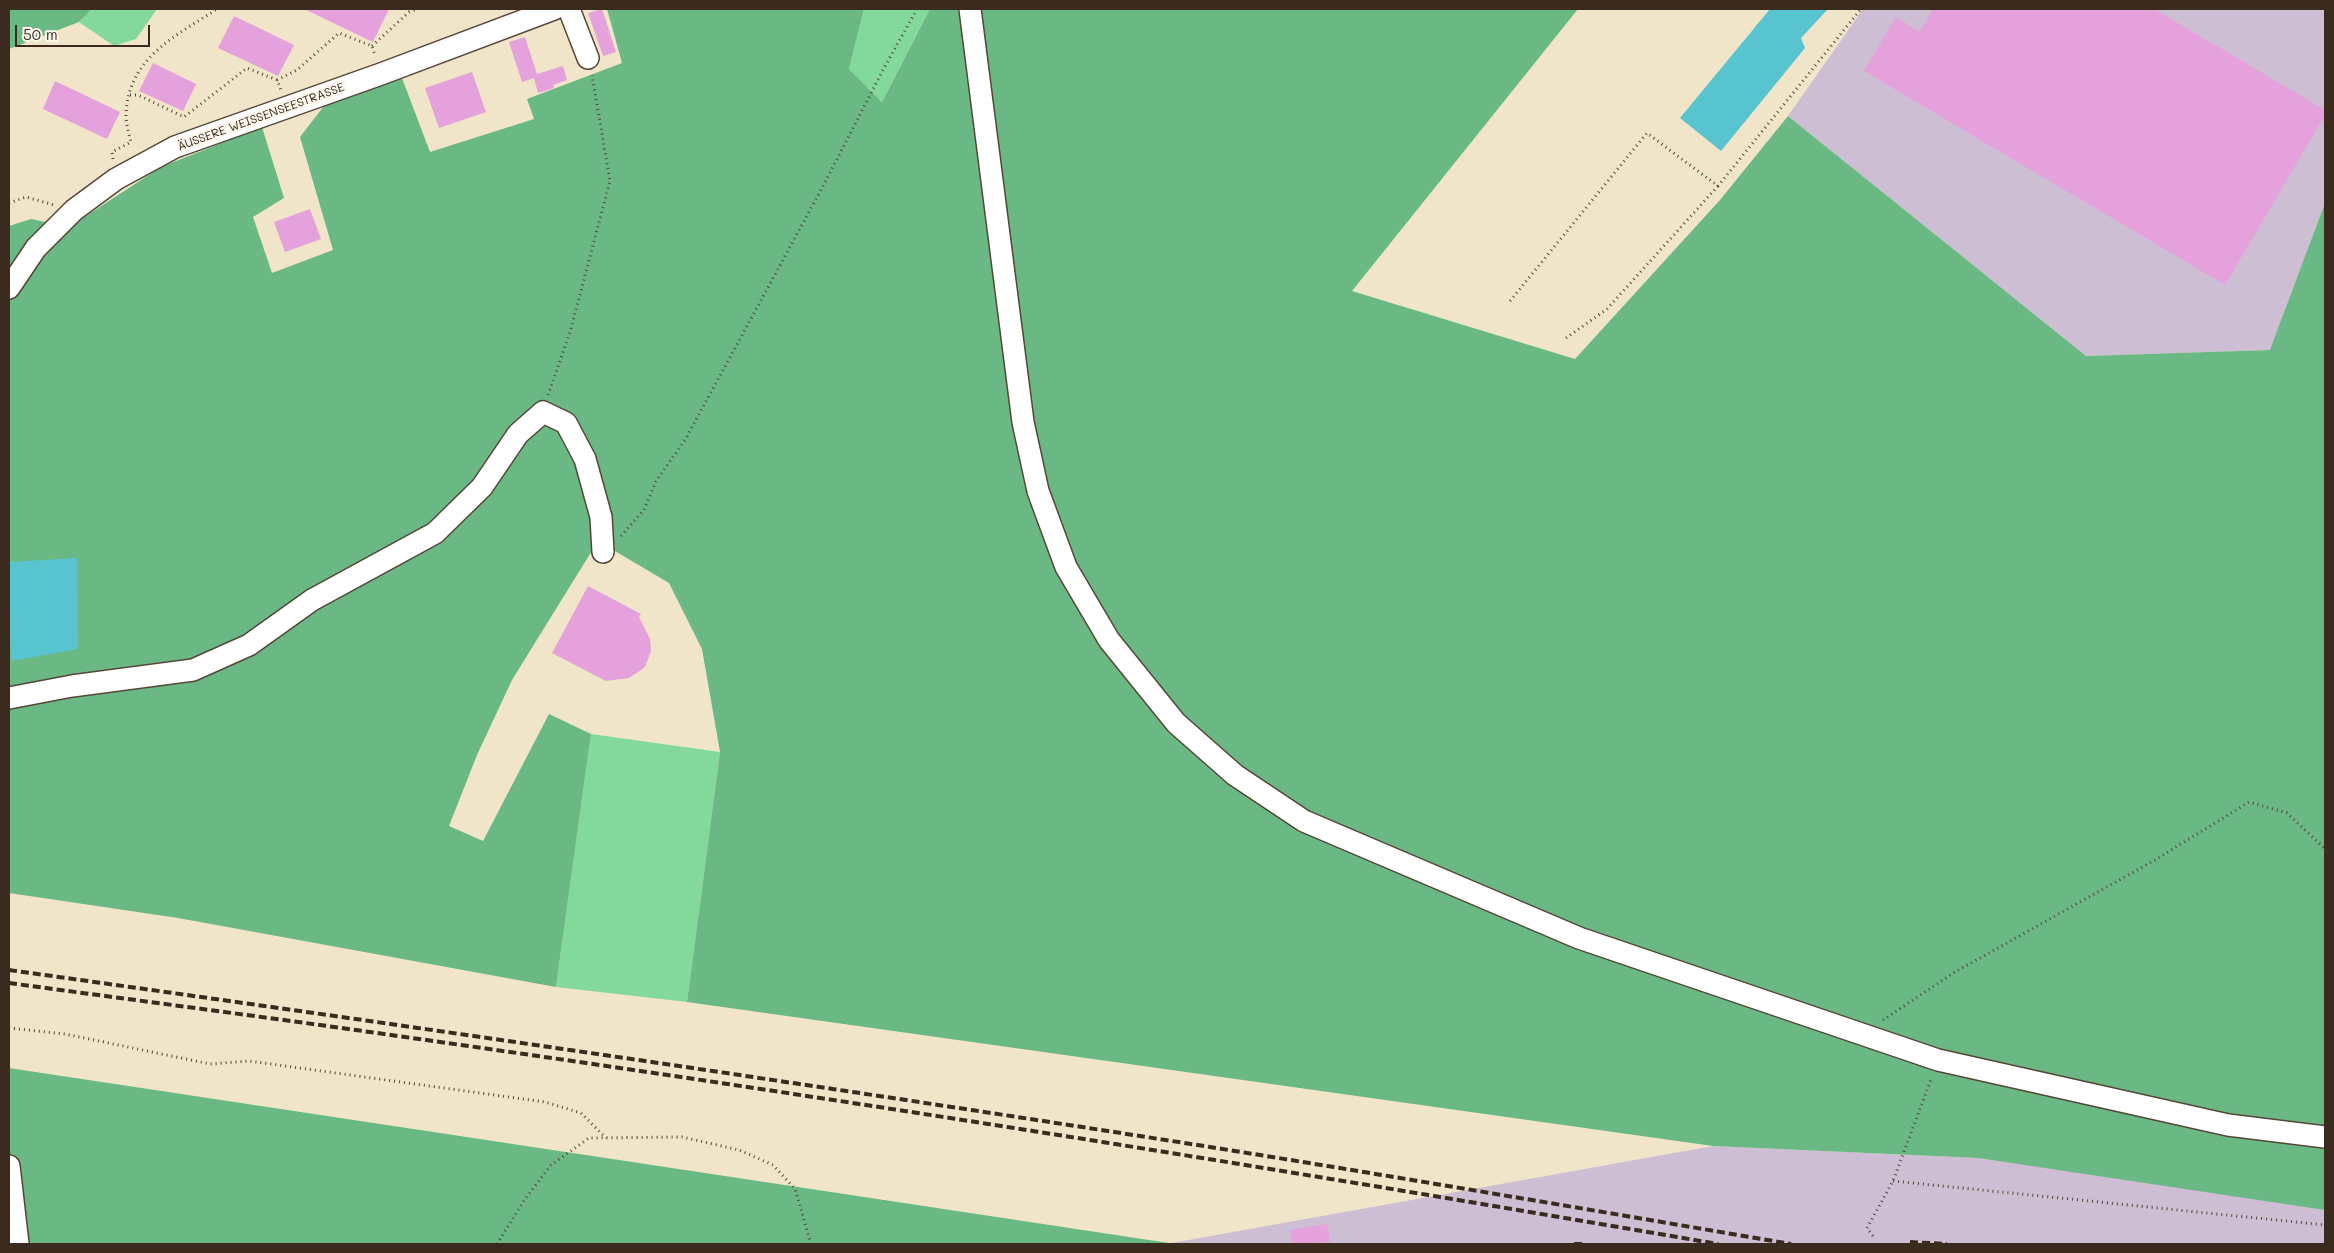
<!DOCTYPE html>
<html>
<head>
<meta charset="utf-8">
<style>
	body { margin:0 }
	#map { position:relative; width:2334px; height:1253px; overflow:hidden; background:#f0e5c8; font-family:Mali,sans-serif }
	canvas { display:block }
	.frame { position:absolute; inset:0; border:10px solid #3b2a1e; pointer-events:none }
	.scale { position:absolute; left:15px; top:25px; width:135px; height:22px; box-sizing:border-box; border:2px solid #3b2a1e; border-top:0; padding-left:6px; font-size:15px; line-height:18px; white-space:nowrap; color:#3b2a1e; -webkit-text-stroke:4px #fbf7ec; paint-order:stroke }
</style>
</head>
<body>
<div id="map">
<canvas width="2334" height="1253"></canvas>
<div class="frame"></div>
<div class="scale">50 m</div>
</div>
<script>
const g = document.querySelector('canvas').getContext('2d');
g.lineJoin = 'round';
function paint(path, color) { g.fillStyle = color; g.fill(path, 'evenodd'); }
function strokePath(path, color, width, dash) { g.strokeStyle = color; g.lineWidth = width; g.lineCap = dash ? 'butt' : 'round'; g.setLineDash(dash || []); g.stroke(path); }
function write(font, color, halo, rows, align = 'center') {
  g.font = font + ' Mali,sans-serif'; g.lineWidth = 5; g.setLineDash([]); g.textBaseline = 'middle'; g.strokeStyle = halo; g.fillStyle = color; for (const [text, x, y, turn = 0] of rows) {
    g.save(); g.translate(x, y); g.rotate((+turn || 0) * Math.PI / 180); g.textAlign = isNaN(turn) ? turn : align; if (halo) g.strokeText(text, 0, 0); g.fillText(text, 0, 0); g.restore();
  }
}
const industrial = new Path2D(`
	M1863,9H2325V203L2271,350L2086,356L1788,116Z
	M1713,1146L1978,1158L2312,1206L2325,1210V1244H1166Z`);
const green = new Path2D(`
	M92,9H157L136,39L114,46L79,22Z
	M864,9H930L882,102L849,69Z
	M591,734L720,752L687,1002L556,987Z`);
const forest = new Path2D(`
	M9,9H92L79,22L9,49Z
	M607,9H864L849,69L882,102L930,9H1578L1352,291L1575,359L1720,200L1788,116L2086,356L2270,350L2325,203V1210L1978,1158L1713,1146L687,1002L720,752L702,649L669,583L598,541L512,680L477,755L449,826L483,841L549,714L591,734L556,987L178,918L9,893V226L31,219L69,227L161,167L262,127L284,198L253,217L272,273L333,250L300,137L324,106L402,78L430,152L534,119L527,99L622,63Z
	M9,1068L1169,1243L9,1244Z`);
const water = new Path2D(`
	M1770,9H1828L1801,38L1805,48L1721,151L1680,118Z
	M77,558L78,649L11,661L9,562Z`);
const building = new Path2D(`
	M304,9H389L373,42Z
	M602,9L616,52L603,56L588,13Z
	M1933,9H2154L2325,110V115L2225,285L1864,71L1896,17L1920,32Z
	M234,16L294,45L278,76L218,48Z
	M525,37L537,74L563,66L567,80L553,85L554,88L538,93L534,78L522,82L509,42Z
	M153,63L196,84L183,111L139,91Z
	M472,72L486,112L439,128L425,88Z
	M55,81L120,112L107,139L43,109Z
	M310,209L321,239L285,252L274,222Z
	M588,586L641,614L639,617L650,639L651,651L645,667L629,678L606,681L552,653Z
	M1327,1224L1330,1242L1293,1244L1290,1230Z`);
const path = new Path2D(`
	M372,46L409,12L417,9
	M277,80L297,70L339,33L372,46L375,55
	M130,95H138L184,117L247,68L277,80L281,90
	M113,159L112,152L131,142C129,134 126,124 126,116C127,58 176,36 217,9
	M9,203L26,197L54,205
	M1510,301L1647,133L1718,186L1861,9
	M1566,338L1607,309L1718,186
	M548,395L570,332L610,181L592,75
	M621,536L644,510L656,481L685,440L822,188L884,68L917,9
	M1883,1020L1955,972L2155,860L2249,802L2287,813L2325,849
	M9,1028L65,1034L210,1064L249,1061L545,1102L581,1113L606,1138
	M1893,1181L2325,1225
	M1873,1236L1867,1228L1893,1181L1932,1077
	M497,1244L525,1199L551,1165L589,1138L682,1137L739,1150L773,1165L795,1189L811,1244`);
const minor = new Path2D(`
	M569,9L588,58
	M970,9L1023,422L1038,491L1066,567L1109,640L1176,723L1235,775L1304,821L1579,938L1938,1060L2228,1125L2325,1137
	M9,288L36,248L74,210L116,179L175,147L381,74L554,9
	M9,698L72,686L193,670L249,645L312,600L435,533L482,487L518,434L543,412L566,423L585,459L601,517L603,552
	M9,1166L18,1244`);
const rail = new Path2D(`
	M9,970C410,1026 810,1084 1210,1147C1404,1178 1597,1211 1791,1244
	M9,983C141,1001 273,1018 405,1037C844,1099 1281,1169 1718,1244
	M1910,1242L1947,1244
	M1574,1244H1583`);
const streetNames = [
	["ÄUSSERE WEISSENSEESTRASSE",261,117,-20]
];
paint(industrial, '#cdbed3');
paint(green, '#83d99c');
paint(forest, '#6ab984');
paint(water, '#57c4cf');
paint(building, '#e5a1dc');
strokePath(minor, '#564638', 24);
strokePath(path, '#564638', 3, [1, 4]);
strokePath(minor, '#fff', 21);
strokePath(rail, '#3b2a1e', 4, [8, 4]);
write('12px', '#3b2a1e', '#fbf7ec', streetNames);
</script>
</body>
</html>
